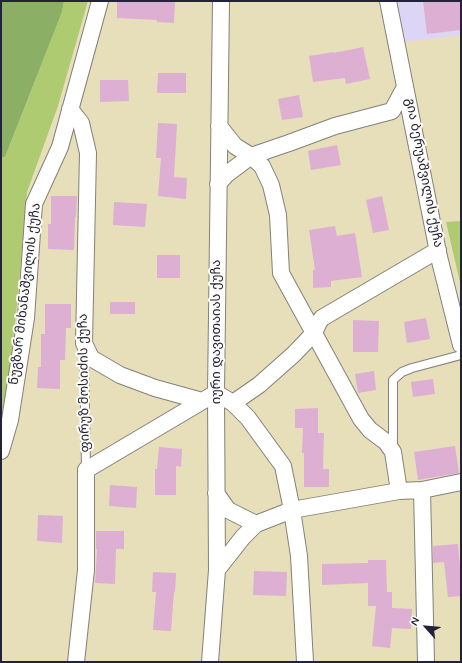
<!DOCTYPE html>
<html>
<head>
<meta charset="utf-8">
<style>
	body { margin:0 }
	#map { position:relative; width:462px; height:663px; overflow:hidden; background:#e6dfba; font-family:Mynerve,sans-serif }
	canvas { display:block }
	.frame { position:absolute; inset:0; border:2px solid #22223b; pointer-events:none }
	.north { position:absolute; left:406px; top:607px; width:40px; height:40px; -webkit-text-stroke:3px #fdfcf7; paint-order:stroke; rotate:297deg; font-size:11px; font-weight:700; line-height:16px; text-align:center; color:#22223b }
	.north::after { content:''; display:block; margin:auto; width:14px; height:18px; background:#22223b; clip-path:polygon(50% 0,100% 100%,50% 72%,0 100%) }
</style>
</head>
<body>
<div id="map">
<canvas width="462" height="663"></canvas>
<div class="frame"></div>
<div class="north">N</div>
</div>
<script>
const g = document.querySelector('canvas').getContext('2d');
g.lineJoin = 'round';
function paint(path, color) { g.fillStyle = color; g.fill(path, 'evenodd'); }
function strokePath(path, color, width, dash) { g.strokeStyle = color; g.lineWidth = width; g.lineCap = dash ? 'butt' : 'round'; g.setLineDash(dash || []); g.stroke(path); }
function write(font, color, halo, rows, align = 'center') {
  g.font = font + ' Mynerve,"Noto Sans Georgian",sans-serif'; g.lineWidth = 4; g.setLineDash([]); g.textBaseline = 'middle'; g.strokeStyle = halo; g.fillStyle = color; for (const [text, x, y, turn = 0] of rows) {
    g.save(); g.translate(x, y); g.rotate((+turn || 0) * Math.PI / 180); g.textAlign = isNaN(turn) ? turn : align; if (halo) g.strokeText(text, 0, 0); g.fillText(text, 0, 0); g.restore();
  }
}
const built = new Path2D(`
	M397,1H461V35L404,42Z`);
const green = new Path2D(`
	M64,1H88L58,106L27,192L18,295L6,406L1,422V157H5L62,12Z
	M461,221V287L446,222Z`);
const forest = new Path2D(`
	M1,1H64L62,12L5,157H1Z`);
const building = new Path2D(`
	M117,1H175L174,23L157,22V20L117,18Z
	M423,1H461V30L427,34Z
	M363,47L370,79L346,84L345,78L313,82L309,56L334,52V53Z
	M158,73H186V93H157Z
	M100,80H128L129,101L100,102Z
	M299,95L303,117L282,120L278,99Z
	M158,123L177,124L174,177L187,178L186,199L158,196L161,158H156Z
	M337,145L341,165L311,170L308,151Z
	M51,196H77L76,217H75L74,250L48,249V224H51Z
	M382,196L389,230L373,233L366,200Z
	M114,202L147,204L145,227L113,225Z
	M335,226L337,236L355,233L362,277L331,281V287L313,288V270H315L309,230Z
	M157,255H180V278H157Z
	M110,302H135V314H110Z
	M45,304H71V328H66L65,360H60V389L37,388L38,367H41V334H45Z
	M426,318L430,339L407,343L404,322Z
	M353,320L379,321L378,352H353Z
	M374,371L376,390L358,393L355,374Z
	M433,379L435,394L413,397L411,382Z
	M318,408V433H324L323,469H329V487H304V453H302L303,428H295V409Z
	M455,446L459,473L418,480L414,452Z
	M159,447L182,449L181,467L176,466V495H155V469H157Z
	M110,485L137,487L136,508L109,506Z
	M38,515L63,516L62,543L37,541Z
	M96,531H124V549H116L115,584L95,583L97,549H96Z
	M458,544L461,578V596L448,597L444,562L433,563V546Z
	M368,560H386L387,592H392V608L412,609L411,629L392,628L390,648L372,646L376,606H368V583L322,585V564L368,563Z
	M254,571L287,572L286,596L253,595Z
	M153,572L176,573L175,592H174L171,631L153,630L156,592H152Z`);
const service = new Path2D(`
	M84,351L86,470
	M393,449V380L402,372L412,368L461,355`);
const minor = new Path2D(`
	M388,1L439,257L461,345
	M70,109L81,123L88,153L84,343L91,358L120,375L155,388L202,401
	M219,126L235,146L251,156L262,166L271,185L278,215L281,273L361,419L370,430L386,442L393,452L399,491
	M218,184L227,174L251,156L289,143L335,126L392,111L405,87
	M233,403L259,385L294,354L314,333L319,322L322,318L438,250
	M1,451L10,420L26,318L34,204L60,147L100,1
	M216,493L228,510L256,524L292,510L399,491L422,490
	M217,570L243,537L256,524
	M76,662L86,570V470L216,393L233,403L248,418L283,466L292,510L299,556L305,662
	M210,662L217,570L216,393L221,1
	M426,662L422,490L461,482`);
const streetNames = [
	["გია ბერუაშვილის ქუჩა",423,173,79],
	["ნუგზარ მიხანაშვილის ქუჩა",26,294,-83],
	["იური დავითაიას ქუჩა",217,332,-90],
	["ფირუზ მოსიძის ქუჩა",85,383,-91]
];
paint(built, '#ddd5f6');
paint(green, '#afcb72');
paint(forest, '#8baf64');
paint(building, '#ddafd3');
strokePath(service, '#84807a', 10);
strokePath(minor, '#84807a', 18);
strokePath(service, '#fff', 8);
strokePath(minor, '#fff', 16);
write('13px', '#22223b', '#fdfcf7', streetNames);
</script>
</body>
</html>
